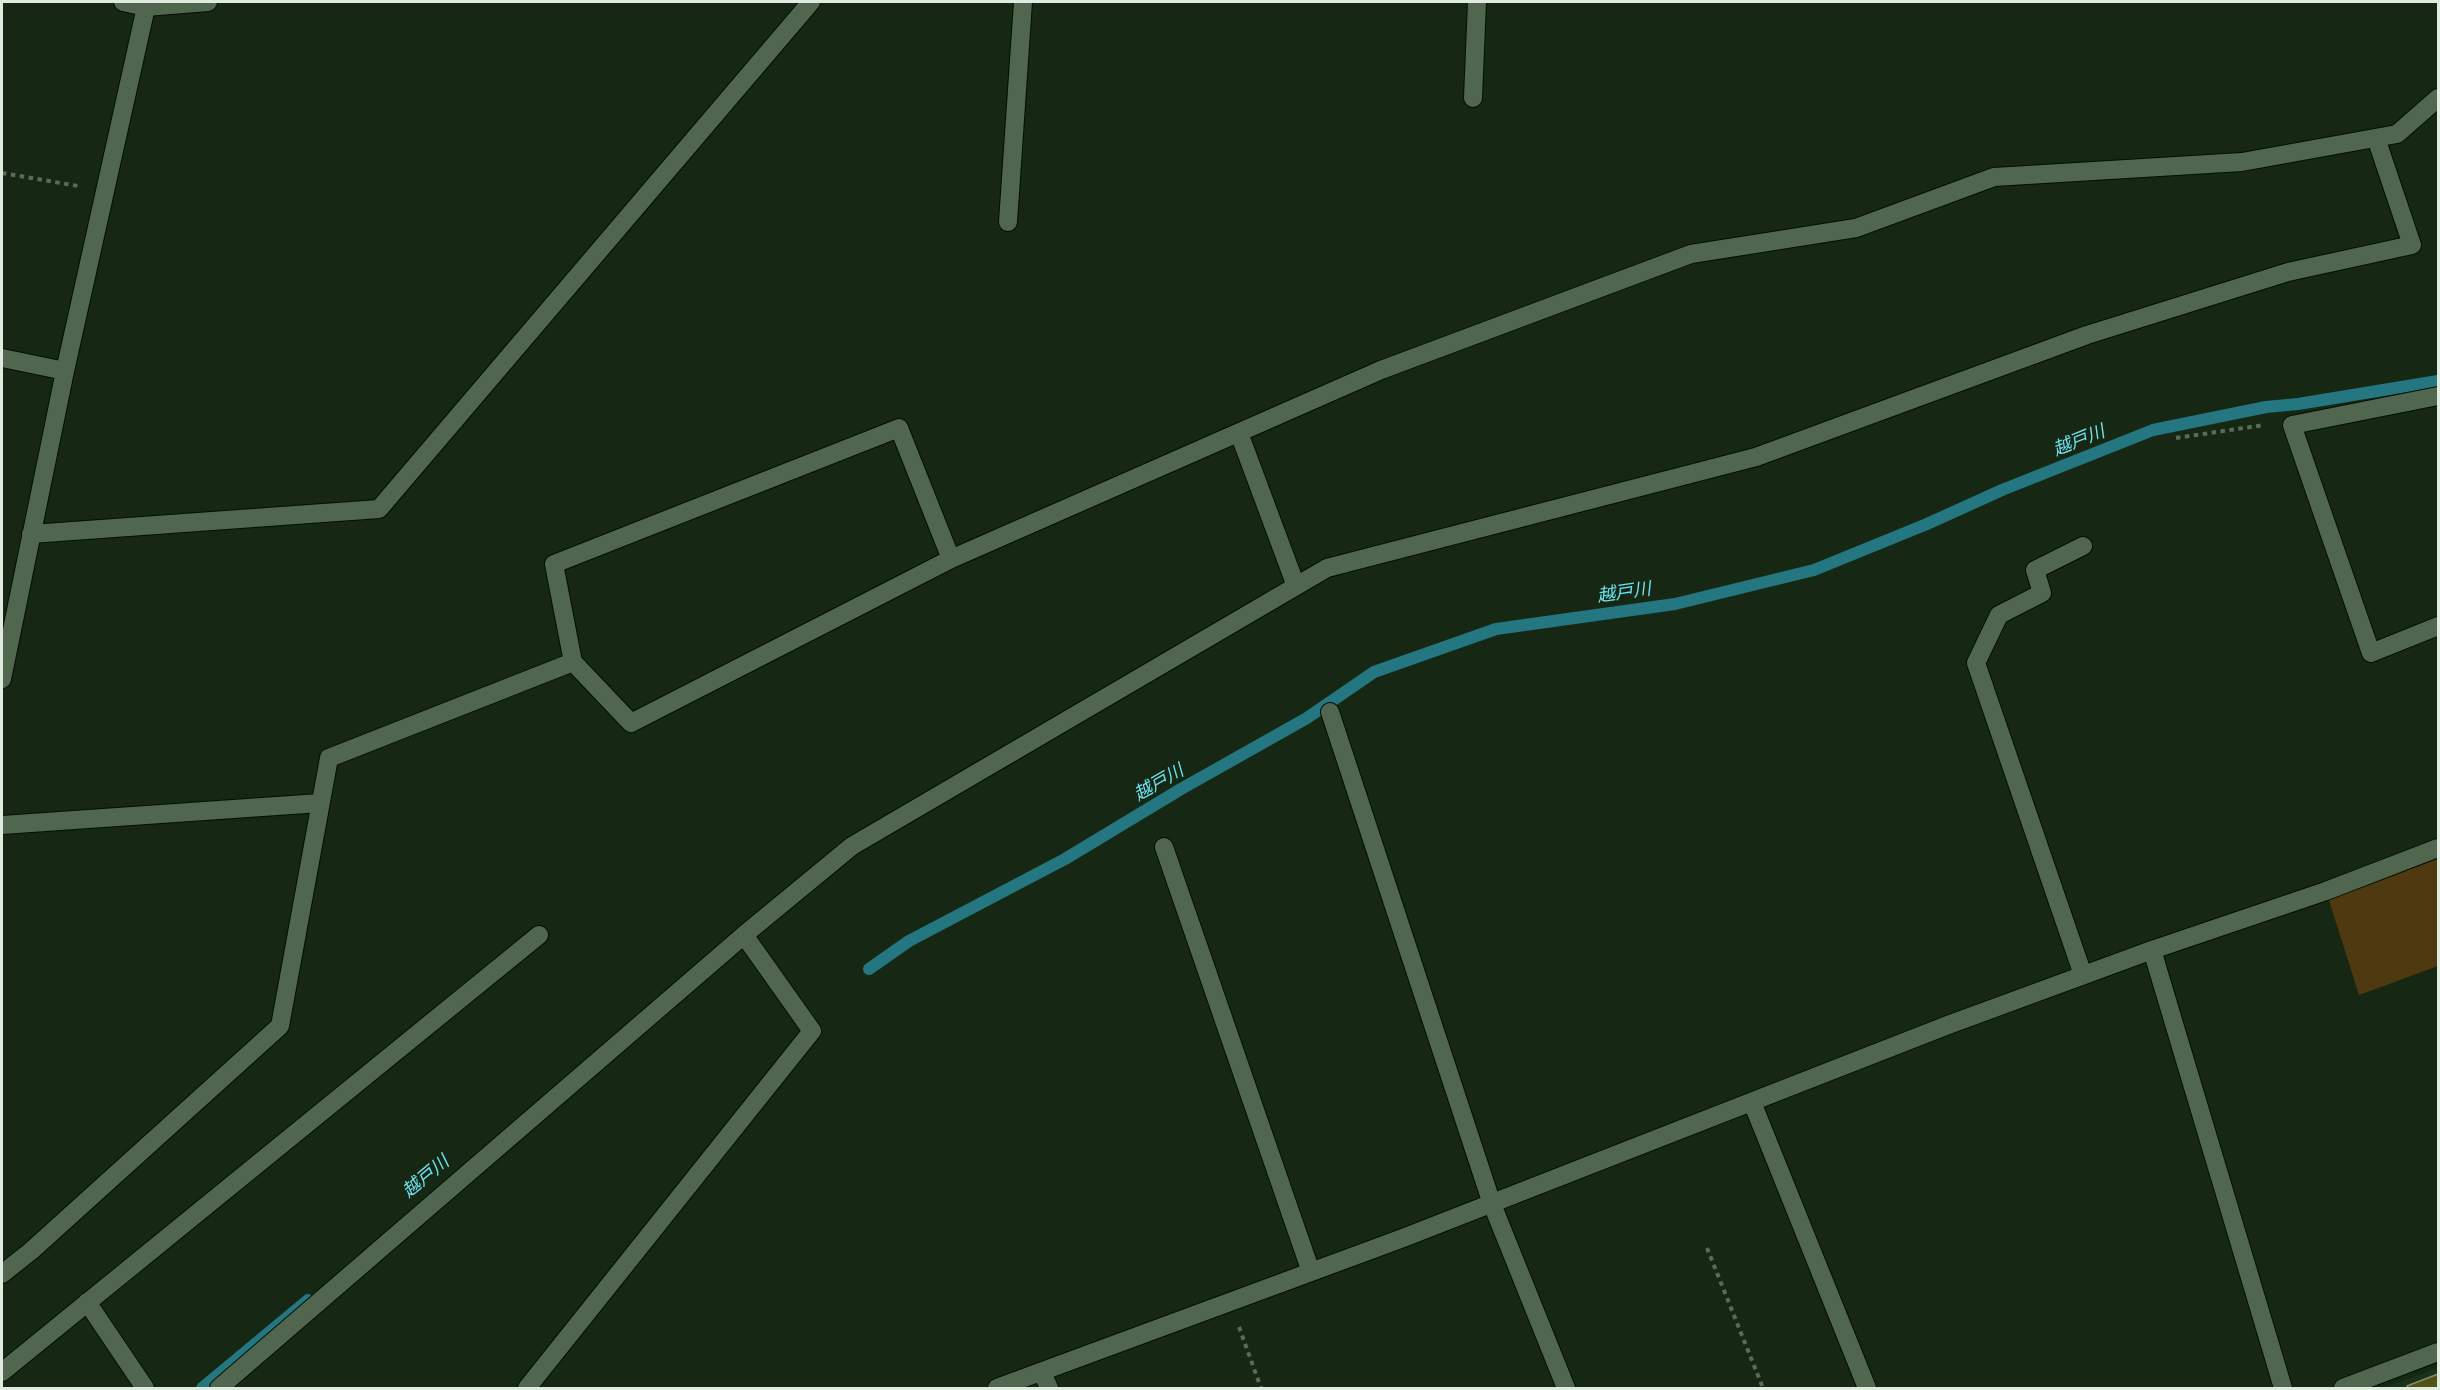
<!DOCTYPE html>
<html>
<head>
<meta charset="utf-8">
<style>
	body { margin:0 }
	#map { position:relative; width:2440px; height:1390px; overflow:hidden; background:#162814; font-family:"Open Sans",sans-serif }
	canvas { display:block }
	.frame { position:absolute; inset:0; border:3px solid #dfebde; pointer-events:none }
</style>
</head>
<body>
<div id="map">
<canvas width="2440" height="1390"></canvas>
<div class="frame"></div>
</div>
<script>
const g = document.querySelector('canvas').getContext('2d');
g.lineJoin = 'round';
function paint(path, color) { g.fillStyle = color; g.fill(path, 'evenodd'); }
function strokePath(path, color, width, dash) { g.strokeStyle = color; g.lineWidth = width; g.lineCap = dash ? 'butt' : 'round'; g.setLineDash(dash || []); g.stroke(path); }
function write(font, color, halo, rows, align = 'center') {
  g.font = font + ' "Open Sans","Noto Sans JP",sans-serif'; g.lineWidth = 5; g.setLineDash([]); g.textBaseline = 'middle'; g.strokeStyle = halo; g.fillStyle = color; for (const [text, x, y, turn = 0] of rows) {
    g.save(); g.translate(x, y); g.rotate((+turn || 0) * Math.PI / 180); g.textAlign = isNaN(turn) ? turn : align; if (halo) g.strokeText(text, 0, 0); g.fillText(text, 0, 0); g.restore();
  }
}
const built = new Path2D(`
	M2438,1368V1388H2382Z`);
const green = new Path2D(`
	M2438,848V966L2359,995L2326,891Z`);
const stream = new Path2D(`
	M869,969L909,941L1065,859L1181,789L1307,718L1374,672L1496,629L1675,604L1814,570L1927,524L2002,490L2153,430L2266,407L2298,404L2438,381
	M202,1388L308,1300`);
const building = new Path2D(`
	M2438,1374V1388H2408L2407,1386Z`);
const path = new Path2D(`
	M2,173L78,186
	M2176,438L2264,425
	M1707,1248L1763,1388
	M1239,1327L1261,1388`);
const street = new Path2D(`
	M148,2L146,7L208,2
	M1473,98L1477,2
	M1008,222L1023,2
	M2,358L65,371
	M2438,396L2292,425L2371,653L2438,626
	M1239,433L1296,586
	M31,534L379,509L811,2
	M573,662L554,564L899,428L951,559
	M2,679L65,371L146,7L123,2
	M1330,712L1492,1204L1566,1388
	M2,825L320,803
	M1164,847L1311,1272
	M2152,950L2283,1388
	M2083,975L1976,663L1999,615L2042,593L2035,570L2083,546
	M1752,1102L1867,1388
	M2,1274L31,1251L280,1026L329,758L573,662L631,723L951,559L1381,370L1691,254L1856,228L1994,177L2242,162L2397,134L2438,98
	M87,1302L145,1388
	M2,1372L539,935
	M1042,1372L1049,1388
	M219,1388L744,935L852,846L1327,568L1756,457L2087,335L2288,272L2412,245L2376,138
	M527,1388L812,1031L744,935
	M997,1388L1403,1238L1948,1025L2152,950L2326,891L2438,848
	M2343,1388L2438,1352`);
const waterNames = [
	["越戸川",2079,441,-22],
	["越戸川",1624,593,-8],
	["越戸川",1159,783,-30],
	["越戸川",426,1177,-40]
];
paint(built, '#1a3219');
paint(green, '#4f3911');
strokePath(stream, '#247680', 12);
paint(building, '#4f5118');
strokePath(building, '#878a6c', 1.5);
strokePath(street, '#021002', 20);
strokePath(path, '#5b6b59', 4, [4.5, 4.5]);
strokePath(street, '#51664f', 18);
write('italic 18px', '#6de2f0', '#162814', waterNames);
</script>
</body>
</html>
